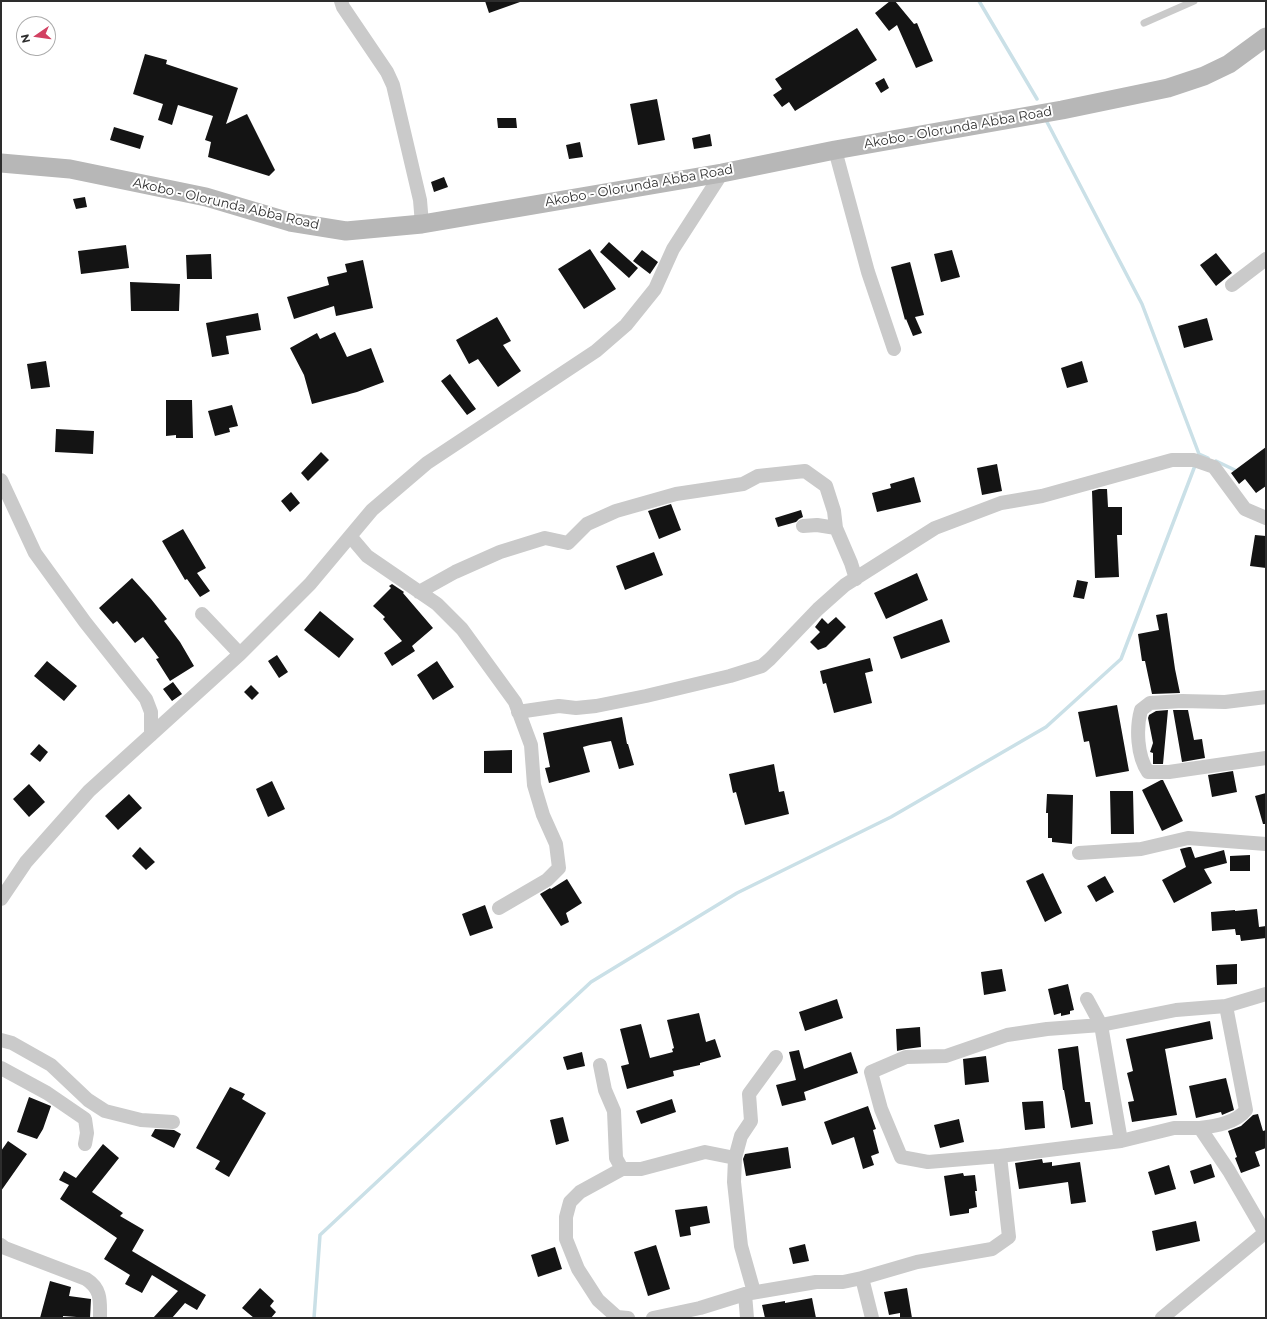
<!DOCTYPE html>
<html>
<head>
<meta charset="utf-8">
<style>
	body { margin:0 }
	#map { position:relative; width:1267px; height:1319px; overflow:hidden; background:#fff; font-family:Montserrat,sans-serif }
	canvas { display:block }
	.frame { position:absolute; inset:0; border:2px solid #2d2d2d; pointer-events:none }
	.north { position:absolute; left:16px; top:16px; width:40px; height:40px; box-sizing:border-box; background:#fff; border:1px solid #ababab; border-radius:50%; rotate:257deg; font-size:11px; font-weight:700; line-height:16px; text-align:center; color:#2d2d2d }
	.north::after { content:''; display:block; margin:auto; width:14px; height:18px; background:#d24162; clip-path:polygon(50% 0,100% 100%,50% 72%,0 100%) }
</style>
</head>
<body>
<div id="map">
<canvas width="1267" height="1319"></canvas>
<div class="frame"></div>
<div class="north">N</div>
</div>
<script>
const g = document.querySelector('canvas').getContext('2d');
g.lineJoin = 'round';
function strokePath(path, color, width, dash) { g.strokeStyle = color; g.lineWidth = width; g.lineCap = dash ? 'butt' : 'round'; g.setLineDash(dash || []); g.stroke(path); }
function paint(path, color) { g.fillStyle = color; g.fill(path, 'evenodd'); }
function write(font, color, halo, rows, align = 'center') {
  g.font = font + ' Montserrat,sans-serif'; g.lineWidth = 4; g.setLineDash([]); g.textBaseline = 'middle'; g.strokeStyle = halo; g.fillStyle = color; for (const [text, x, y, turn = 0] of rows) {
    g.save(); g.translate(x, y); g.rotate((+turn || 0) * Math.PI / 180); g.textAlign = isNaN(turn) ? turn : align; if (halo) g.strokeText(text, 0, 0); g.fillText(text, 0, 0); g.restore();
  }
}
const stream = new Path2D(`
	M979,1L1037,99
	M1047,122L1142,304L1199,454L1208,458
	M1216,461L1239,472
	M314,1318L320,1235L591,982L737,893L891,817L1046,727L1121,659L1196,463`);
const building = new Path2D(`
	M485,1H520V2L489,13Z
	M890,1H895L914,24L917,23L933,61L916,68L897,25L889,31L875,13Z
	M857,28L877,60L795,111L789,102L782,107L773,95L782,89L775,79Z
	M145,54L167,60L166,64L238,88L226,124L247,114L275,170L269,176L208,157L211,142L205,140L213,116L178,105L172,125L158,120L163,104L133,94Z
	M884,78L889,88L881,93L875,83Z
	M657,99L665,140L638,145L630,104Z
	M497,118H516L517,128H498Z
	M114,127L144,136L140,149L110,140Z
	M710,134L712,146L694,149L692,138Z
	M580,142L583,157L569,159L566,145Z
	M444,177L448,187L434,192L431,182Z
	M85,197L87,207L76,209L73,199Z
	M609,242L638,268L629,278L600,252Z
	M126,245L129,268L81,274L78,251Z
	M590,249L616,289L584,309L558,269Z
	M642,250L658,262L650,274L633,261Z
	M952,250L960,277L941,282L934,254Z
	M1216,253L1232,273L1216,286L1200,265Z
	M211,254L212,279H187L186,255Z
	M363,260L373,308L336,316L334,306L294,319L287,297L329,285L327,277L347,272L345,264Z
	M910,262L924,315L915,317L922,333L913,336L906,319L905,320L891,267Z
	M130,282L180,284L179,311H131Z
	M258,313L261,330L226,336L229,354L212,357L206,323Z
	M497,317L511,341L503,345L521,371L498,387L478,359L469,364L456,340Z
	M1207,318L1213,340L1184,348L1178,326Z
	M335,332L347,357L371,348L384,382L357,392L312,404L304,375L290,348L317,333L320,339Z
	M46,361L50,387L31,389L27,364Z
	M1082,361L1088,382L1067,388L1061,368Z
	M450,374L476,409L467,415L441,381Z
	M166,400H192L193,438H176V435L166,436Z
	M232,405L238,426L229,428L230,432L215,436L208,411Z
	M56,429L94,431L93,454L55,452Z
	M1266,447V486L1256,493L1245,479L1239,484L1231,473Z
	M321,452L329,460L308,481L301,473Z
	M997,464L1002,491L982,495L977,468Z
	M914,477L921,502L877,512L872,493L891,488L890,484Z
	M1099,489H1107L1108,507H1122V535H1117L1119,577L1095,578L1092,491Z
	M291,492L300,503L290,512L281,501Z
	M671,504L681,530L659,539L648,511Z
	M801,510L803,517L799,519L796,522L778,527L775,518Z
	M183,529L206,568L197,573L210,591L200,597L187,579L185,580L162,541Z
	M1255,535L1266,536V568L1250,566Z
	M654,552L663,575L625,590L616,566Z
	M917,573L928,600L886,619L874,593Z
	M132,578L151,599L167,619L164,621L180,642L194,666L170,681L156,659L159,658L143,637L135,643L117,621L113,624L99,608Z
	M1077,580L1088,582L1084,599L1073,597Z
	M392,584L404,592L403,593L433,628L412,646L415,651L392,666L384,653L402,641L383,619L385,617L373,606L391,588L389,586Z
	M320,611L354,639L339,658L304,630Z
	M1167,613L1175,669L1180,693L1152,694L1145,661H1142L1138,634L1159,630L1156,615Z
	M836,617L846,627L826,647L818,650L810,642L820,632L815,627L822,618L828,624Z
	M942,619L950,642L901,659L893,637Z
	M277,655L288,672L279,678L268,661Z
	M870,658L873,671L865,673L872,703L834,713L826,683L823,684L820,671Z
	M47,661L77,686L64,701L34,676Z
	M437,661L454,687L433,700L417,675Z
	M173,682L182,694L172,701L163,689Z
	M251,685L259,693L252,700L244,692Z
	M1117,705L1129,771L1096,777L1089,741L1084,742L1078,712Z
	M1168,710L1163,764H1153V753L1150,752L1153,743L1148,718L1149,715L1156,711Z
	M1173,710H1188L1194,740L1202,739L1205,758L1182,762Z
	M622,717L627,744H628L634,765L619,769L611,741L590,745L583,747L590,772L549,783L545,768L550,767L543,733Z
	M39,744L48,752L40,762L30,754Z
	M512,750V773H484V751Z
	M774,764L779,792L784,791L789,814L745,825L736,792L733,793L729,774Z
	M1233,771L1237,792L1212,797L1208,775Z
	M1161,780H1163L1183,821L1162,831L1142,790Z
	M272,781L285,809L268,817L256,789Z
	M29,784L45,802L29,817L13,799Z
	M1110,791H1133L1134,834H1111Z
	M1266,793V824H1263L1255,796Z
	M129,794L142,808L118,830L105,816Z
	M1047,794L1073,795L1072,844L1052,842V838H1048V813H1046Z
	M140,847L155,862L146,870L132,856Z
	M1189,847H1191L1195,858L1224,850L1227,863L1204,869L1212,883L1174,903L1162,880L1186,867L1180,849Z
	M1250,855V871H1230V856Z
	M1043,873L1062,913L1045,922L1026,881Z
	M1105,876L1114,892L1096,902L1087,886Z
	M567,879L582,903L566,913L569,922L561,926L540,894L550,888L551,889Z
	M485,905L493,928L470,936L462,914Z
	M1257,909L1259,927L1266,926V938L1241,941L1240,935H1236L1235,929L1212,931L1211,912L1235,910V911Z
	M1237,964V984L1217,985L1216,965Z
	M1002,969L1006,991L984,995L981,972Z
	M1068,984L1074,1010L1070,1011V1014L1061,1016V1013L1054,1015L1048,989Z
	M837,999L843,1018L805,1031L799,1012Z
	M699,1013L706,1042L715,1039L721,1057L700,1063V1065L673,1071L674,1076L627,1089L621,1066L629,1064L620,1029L641,1024L650,1058L673,1052L672,1049L674,1048L667,1020Z
	M1210,1021L1213,1039L1165,1049L1177,1115L1132,1122L1128,1102L1134,1101L1127,1073L1133,1071L1126,1039Z
	M920,1027L921,1047L906,1049L897,1051L896,1029Z
	M1078,1046L1085,1102H1090L1093,1124L1071,1128L1064,1090H1063L1058,1049Z
	M799,1050L804,1069L851,1052L858,1073L804,1092L806,1100L782,1106L776,1085L796,1080L789,1052Z
	M582,1052L585,1066L567,1070L563,1057Z
	M986,1056L989,1082L965,1085L963,1059Z
	M1226,1078L1234,1110L1222,1115L1221,1112L1196,1118L1189,1086Z
	M230,1087L245,1094L242,1099L266,1113L229,1177L215,1169L220,1161L196,1148Z
	M29,1097L51,1106L43,1129L37,1139L17,1132Z
	M672,1099L676,1112L641,1124L636,1111Z
	M1043,1101L1045,1128L1025,1130L1022,1102Z
	M868,1106L876,1129L873,1130L879,1153L871,1156L874,1165L863,1169L854,1137L832,1145L824,1122Z
	M1258,1114L1263,1131L1266,1130V1148L1255,1152L1260,1166L1241,1173L1235,1158L1237,1157L1228,1131L1241,1126L1253,1115Z
	M563,1117L569,1141L556,1145L550,1120Z
	M959,1119L964,1142L940,1148L934,1125Z
	M155,1129L174,1130L181,1134L174,1148L151,1136Z
	M8,1141L27,1154L1,1191V1151Z
	M103,1144L119,1158L92,1192L123,1213L120,1216L144,1230L132,1251L206,1295L197,1310L185,1303L172,1318H153L178,1291L152,1275L142,1293L125,1284L130,1275L104,1259L117,1238L60,1199L69,1185L59,1180L64,1171L76,1178Z
	M788,1147L791,1168L746,1176L743,1159L745,1154Z
	M1042,1159L1043,1163L1052,1162V1166L1080,1162L1086,1202L1071,1204L1068,1182L1019,1189L1015,1163Z
	M1211,1164L1215,1177L1194,1184L1190,1171Z
	M1169,1165L1176,1189L1155,1195L1148,1172Z
	M963,1173L964,1176L975,1175L977,1191H975L977,1207L969,1209V1213L950,1216L944,1176Z
	M707,1206L710,1223L690,1227L691,1235L680,1237L675,1210Z
	M1196,1221L1200,1241L1156,1251L1152,1231Z
	M805,1244L809,1261L793,1264L789,1248Z
	M656,1245L670,1289L648,1296L634,1252Z
	M555,1247L562,1269L538,1277L531,1255Z
	M50,1281L71,1287L69,1296L91,1299L90,1318L63,1316V1318H40Z
	M260,1288L274,1301L270,1306L276,1312L271,1318H254L242,1308Z
	M907,1288L912,1318H900V1313L889,1315L884,1292Z
	M812,1298L816,1318H765L762,1305L785,1301V1303Z`);
const lane = new Path2D(`
	M1144,23L1194,1`);
const street = new Path2D(`
	M341,1L343,7L387,72L393,85L420,200L422,224
	M835,150L868,272L894,349
	M1232,285L1266,259
	M1,480L35,553L85,622L146,699L151,712V735
	M803,526L817,525L836,528L851,563L856,579
	M350,536L367,556L437,604L462,629L515,702L531,745L534,785L543,815L556,844L559,868L547,880L499,908
	M419,592L455,572L500,552L545,538L568,543L587,524L616,511L676,494L743,484L758,476L805,471L826,486L834,511L836,528
	M202,614L240,654
	M1266,697L1225,702L1182,701L1150,703L1141,710C1136,728 1137,756 1148,772H1169L1266,758
	M518,712L559,706L576,708L596,706L646,696L730,676L762,666L770,659L818,609L845,585L935,528L1001,503L1042,496L1172,460H1194L1214,467L1245,509L1266,518
	M1079,853L1141,849L1188,838L1266,844
	M1,899L26,862L89,791L240,654L310,584L372,510L427,463L596,351L626,325L655,289L673,249L722,173
	M1087,999L1101,1025L1121,1141
	M1,1040L12,1043L51,1065L88,1100L105,1111L141,1120L173,1122
	M600,1065L605,1090L614,1111L616,1158L622,1169
	M1,1068L47,1093L85,1119L87,1133L85,1144
	M1200,1128C1215,1126 1236,1123 1246,1110L1226,1006L1266,994
	M1000,1156L928,1162L901,1157L881,1109L871,1072L906,1057L946,1056L1007,1035L1047,1029L1101,1025L1176,1010L1226,1006
	M1,1245L5,1248L86,1279C102,1289 100,1302 100,1318
	M862,1278L917,1262L992,1249L1009,1237L1000,1156L1121,1141L1174,1128H1200L1229,1171L1265,1233
	M754,1292L741,1246L734,1182L735,1158L741,1136L751,1121L749,1094L776,1057
	M745,1294L747,1318
	M628,1318L617,1317L598,1300L578,1269L566,1239V1217L570,1202L580,1192L622,1169H641L705,1152L735,1158
	M653,1318L700,1308L745,1294L816,1282H843L862,1278L872,1318
	M1162,1318L1266,1232`);
const secondary = new Path2D(`
	M1,163L70,169L206,197L290,222L346,231L422,224L722,173L835,150L1062,110L1168,88L1204,76L1229,64L1266,37`);
const streetNames = [
	["Akobo - Olorunda Abba Road",958,128,-10],
	["Akobo - Olorunda Abba Road",639,186,-10],
	["Akobo - Olorunda Abba Road",226,204,13]
];
strokePath(stream, '#cae0e7', 3.5);
paint(building, '#141414');
strokePath(lane, '#cacaca', 7);
strokePath(street, '#cacaca', 14);
strokePath(secondary, '#b7b7b7', 19);
write('13px', '#2d2d2d', '#fff', streetNames);
</script>
</body>
</html>
